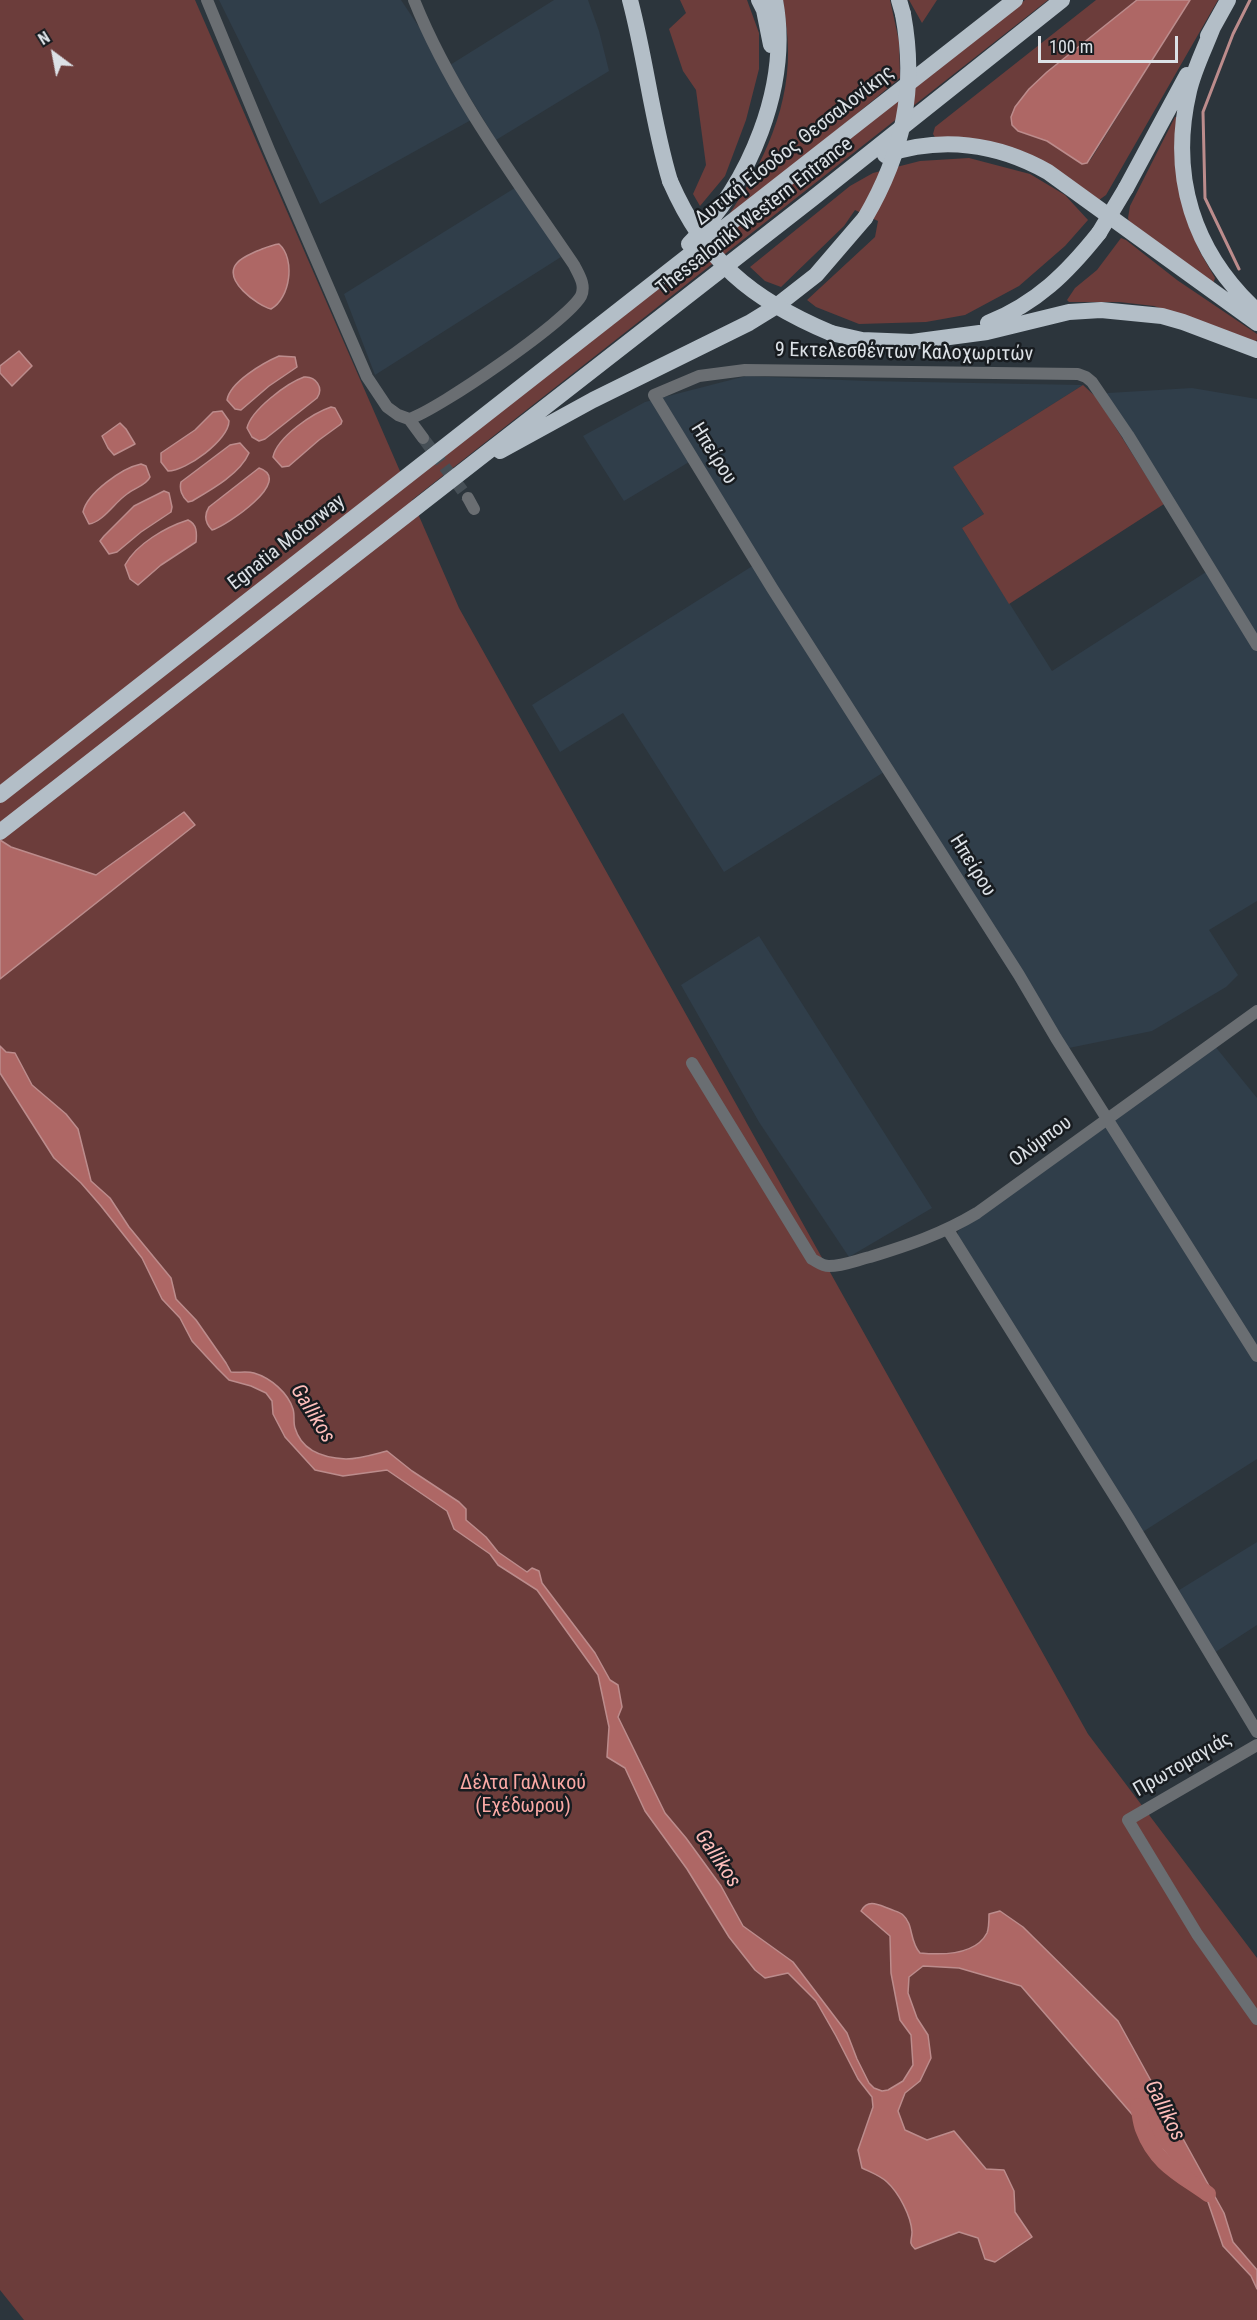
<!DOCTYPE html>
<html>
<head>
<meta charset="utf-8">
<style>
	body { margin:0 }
	#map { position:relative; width:1257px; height:2320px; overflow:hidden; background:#2c353c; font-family:"Roboto Condensed",sans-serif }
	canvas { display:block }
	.north { position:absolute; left:24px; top:24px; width:60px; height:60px; -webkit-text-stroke:4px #181c20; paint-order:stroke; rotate:328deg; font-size:16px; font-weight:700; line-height:24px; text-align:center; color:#dce1e6 }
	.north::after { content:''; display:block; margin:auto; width:21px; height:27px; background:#dce1e6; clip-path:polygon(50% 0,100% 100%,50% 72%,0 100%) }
	.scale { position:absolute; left:1038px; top:36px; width:140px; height:27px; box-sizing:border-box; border:3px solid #dce1e6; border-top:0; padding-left:8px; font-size:18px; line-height:21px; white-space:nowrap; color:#dce1e6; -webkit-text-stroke:4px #181c20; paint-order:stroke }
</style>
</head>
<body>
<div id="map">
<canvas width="1257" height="2320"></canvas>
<div class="north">N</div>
<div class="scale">100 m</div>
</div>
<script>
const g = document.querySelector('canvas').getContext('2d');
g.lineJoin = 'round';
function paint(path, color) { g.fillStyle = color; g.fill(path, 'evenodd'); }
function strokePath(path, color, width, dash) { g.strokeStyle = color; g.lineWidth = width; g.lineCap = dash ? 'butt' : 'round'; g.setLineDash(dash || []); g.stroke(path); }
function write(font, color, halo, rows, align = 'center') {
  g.font = font + ' "Roboto Condensed",sans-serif'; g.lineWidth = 5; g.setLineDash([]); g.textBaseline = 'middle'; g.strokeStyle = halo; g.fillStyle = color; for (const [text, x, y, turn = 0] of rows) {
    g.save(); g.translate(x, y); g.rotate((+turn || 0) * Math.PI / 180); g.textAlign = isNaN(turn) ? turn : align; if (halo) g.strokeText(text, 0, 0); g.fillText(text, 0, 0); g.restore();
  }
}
const built = new Path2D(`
	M219,0H401L419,27L471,120L320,204Z
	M554,0H588L599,31L609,71L496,140L450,65Z
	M518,186L561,257L375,375L344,294Z
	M746,376L867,381L1083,385L953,467L984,514L962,528L1052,671L1206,572L1097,398L1108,393L1192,388L1257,399V901L1209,930L1238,975L1226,987L1152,1031L1059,1050L884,772L724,872L623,713L560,752L532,705L754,565L689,462L624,501L583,436L645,402Z
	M759,936L932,1208L849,1257L759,1122L681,985Z
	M1214,1045L1257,1098V1459L1141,1533L958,1241V1231Z
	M1257,1542V1625L1214,1653L1176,1592Z`);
const green = new Path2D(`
	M0,0H195L406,485L1025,0H1048L412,500L459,608L1088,1734L1257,1958V2320H24L0,2290Z
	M680,0H747L759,33V69L746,120L725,176L700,206L693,194L706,165L696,90L683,71L669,29L686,13Z
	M783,0H890L899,41L900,78L721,226C757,176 789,115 788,51C788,34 785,17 783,0Z
	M909,0H937L922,23Z
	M1096,0H1137L1047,72L1018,131L1047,141L1082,164L1087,163L1091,159L1190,0H1218L1106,195L1099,200L1036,159L936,139L933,134L935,127Z
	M1175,117H1178L1188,224L1200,252L1215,278L1213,284L1130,225L1128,218L1130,206Z
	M969,158L1030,174L1065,195L1088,220L1065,246L1019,286L965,315L926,322L859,324L816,307L807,300L875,237L878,221L855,210L844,226L781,287L765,281L750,267L850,186L873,173L920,161Z
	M1121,238L1126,240L1177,280L1257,334V340L1254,342L1154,306L1119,302H1069L1067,300L1075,288L1097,270Z
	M1083,385L1097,398L1164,504L1009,604L962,528L984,514L953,467Z`);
const water = new Path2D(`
	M1137,0H1190L1087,163L1082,164L1047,141L1018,131L1012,125L1011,117L1015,107L1029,89L1047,72Z
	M279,244C296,259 290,299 271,309C257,305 222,280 237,263C242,257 251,254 257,251C265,248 271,245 279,244Z
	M19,351L32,366L12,386L0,373V366Z
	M279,356L295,357L297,367L269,386L241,410L235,409L227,400C230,382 263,363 279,356Z
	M304,377C316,376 324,388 317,398L265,439L259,441L252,437L247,428C251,410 287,383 304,377Z
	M331,407L335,408L342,421L341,424L319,440L289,466L282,467L273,457C277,437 313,413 331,407Z
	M222,411L229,421C229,440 186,471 168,471L161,462V453L195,430L213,412Z
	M120,423L126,429L135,444L114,455L108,448L102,436Z
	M240,443L249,453C240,474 211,490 192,501L188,502C182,497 179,489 181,482L230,445Z
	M141,464L146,466L150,477C147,485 134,488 127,494C115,502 103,522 89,524L83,512C87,493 122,468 141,464Z
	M259,468C295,480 226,526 212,530C205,523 204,515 209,507Z
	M164,491L169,493L172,507L171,512L141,532L117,552L109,554L100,541L104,536L134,506Z
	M188,520C197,524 197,533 196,542L161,565L138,585L130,579L125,565C136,544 166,527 188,520Z
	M184,812L195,825L0,979V840L11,847L96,875Z
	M0,1046L6,1052L15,1053L32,1085L66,1114L78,1129L91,1181L110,1198L129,1227L171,1278L176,1299L196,1320L226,1363L231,1372C238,1373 247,1371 254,1373C271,1378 288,1393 293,1409C295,1415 293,1422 295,1428C302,1452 324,1458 346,1459C360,1459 375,1454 387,1451L412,1471L459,1502L466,1509V1520L486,1537L498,1552L527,1572L532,1568L539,1571L542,1583L595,1653L610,1680L618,1685L622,1707L618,1717L665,1813L686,1838L721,1886L743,1926L793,1962L847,2033L857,2059L869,2083L874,2088L882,2091L888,2090L903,2081L913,2065L911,2035L900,2020L891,1973L890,1936L861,1911C868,1898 879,1905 890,1909C894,1911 900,1912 903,1915C914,1925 909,1941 920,1953C941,1955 975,1956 987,1933C989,1928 989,1919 989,1914L1000,1911L1023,1927L1118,2021L1224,2213L1233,2242L1257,2270V2289L1251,2276L1223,2246L1208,2202L1021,1986L959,1968L923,1966L909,1977L908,1993L917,2018L928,2035L931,2058L920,2081L905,2093L898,2111L905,2130L927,2140L954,2131L986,2169L1004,2170L1014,2191L1015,2212L1032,2237L995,2262L985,2259L978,2238L959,2232L915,2249C908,2243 912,2240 912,2232C911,2216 899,2193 887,2182C881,2176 870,2172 862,2168L858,2150L873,2107L872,2097L858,2079L836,2036L816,2001L788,1973L765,1978L755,1970L729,1937L687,1869L645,1811L625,1768L607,1757L609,1727L598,1675L537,1590L498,1565L490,1554L454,1529L447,1511L387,1470L343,1476L315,1470L285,1437L273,1414L272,1401L266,1393L251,1386L229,1380L217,1368L192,1341L180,1318L162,1299L142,1258L101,1206L81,1183L54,1158L0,1073Z`);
const stream = new Path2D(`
	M1239,269L1205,198L1203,112L1233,34L1250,0`);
const river = new Path2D(`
	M1138,2106C1140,2113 1140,2121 1143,2129C1156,2164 1180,2174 1208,2194`);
const minorTunnel = new Path2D(`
	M423,438L468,498`);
const minor = new Path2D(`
	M207,0L269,150L367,377L387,407L398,415L409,419L423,438
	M409,419C438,410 567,321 581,296C586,285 579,275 574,265C517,181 452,95 414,0
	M468,498L474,509
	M1257,645L1128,435L1092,382L1086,377L1078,374L745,370L699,376L654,395L772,588L1019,975L1056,1038L1257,1356
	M692,1063L812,1259C818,1262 822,1266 829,1266C843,1266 857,1260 870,1257C909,1245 942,1234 977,1213L1257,1011
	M948,1230L1129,1519L1257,1732
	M1257,1745L1128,1820L1197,1934L1257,2019`);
const highway = new Path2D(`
	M630,0C646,60 652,121 670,181
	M759,0L764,10L771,45
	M899,0L903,14
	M1213,27C1205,48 1194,69 1189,91C1169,176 1193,252 1257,311
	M1208,36L1228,0
	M885,155C941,136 997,143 1048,172L1257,323
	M1126,188L1187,75
	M689,244C750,184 791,85 775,0
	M988,323C1037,303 1067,273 1099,233
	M831,333L862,340L912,342L987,332L1069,312L1101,310L1162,316L1183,322L1257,350
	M500,451L593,400L749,323L775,307L816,275L865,218
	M0,795L1015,0
	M0,832L812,199L1062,0`);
const highwayBridge = new Path2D(`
	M670,181C705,261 750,299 831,333
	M865,218C903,153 917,89 903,14
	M1099,233L1126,188`);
const streetNames = [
	["Δυτική Είσοδος Θεσσαλονίκης",795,146,-38],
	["Thessaloniki Western Entrance",755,217,-38],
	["9 Εκτελεσθέντων Καλοχωριτών",904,353,1],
	["Ηπείρου",713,454,58],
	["Egnatia Motorway",287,543,-38],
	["Ηπείρου",972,866,58],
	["Ολύμπου",1041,1142,-36],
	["Πρωτομαγιάς",1183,1765,-30]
];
const parkNames = [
	["Δέλτα Γαλλικού",523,1784],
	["(Εχέδωρου)",523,1807]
];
const waterNames = [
	["Gallikos",312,1414,58],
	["Gallikos",717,1859,56],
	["Gallikos",1164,2111,63]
];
paint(built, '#303e4a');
paint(green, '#6c3d3b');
paint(water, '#ae6765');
strokePath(water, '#bc8c8c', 1.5);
strokePath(stream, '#bc8c8c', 3);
strokePath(river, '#ae6765', 16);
strokePath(minorTunnel, '#464f56', 12, [12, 6]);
strokePath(minor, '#6a6e72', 12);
strokePath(highway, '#b3bec7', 16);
strokePath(highwayBridge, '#b3bec7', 16);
write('20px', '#dce1e6', '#181c20', streetNames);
write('20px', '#fba9a5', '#181c20', parkNames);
write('italic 21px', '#febebb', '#181c20', waterNames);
</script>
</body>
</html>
